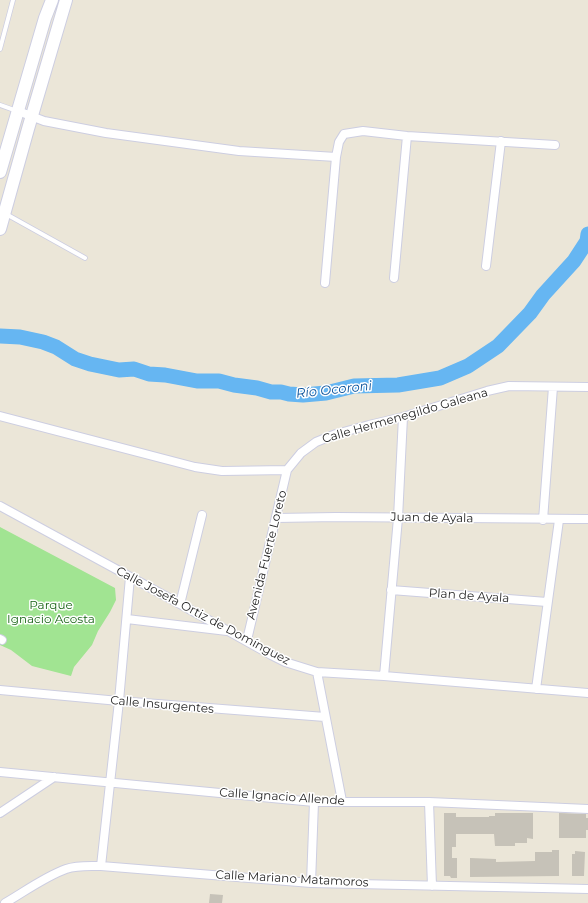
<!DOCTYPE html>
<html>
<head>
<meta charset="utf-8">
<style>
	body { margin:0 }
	canvas { display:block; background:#ebe6d8 }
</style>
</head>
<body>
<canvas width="588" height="903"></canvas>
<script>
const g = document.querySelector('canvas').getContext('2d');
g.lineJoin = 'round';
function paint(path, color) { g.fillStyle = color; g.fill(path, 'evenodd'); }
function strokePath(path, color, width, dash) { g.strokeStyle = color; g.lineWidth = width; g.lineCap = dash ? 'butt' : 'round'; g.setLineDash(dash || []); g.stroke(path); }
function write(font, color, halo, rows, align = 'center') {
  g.font = font + ' Montserrat,sans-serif'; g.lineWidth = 3; g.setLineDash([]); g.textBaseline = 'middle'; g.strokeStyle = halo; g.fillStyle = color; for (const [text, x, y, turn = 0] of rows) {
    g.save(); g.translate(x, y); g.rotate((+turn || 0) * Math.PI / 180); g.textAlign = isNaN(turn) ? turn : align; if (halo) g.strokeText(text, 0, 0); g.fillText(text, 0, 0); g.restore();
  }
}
const green = new Path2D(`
	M0,527L115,588L116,600L110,612L98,631L92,645L74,667L71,676L32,666L11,650L0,645Z`);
const river = new Path2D(`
	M0,336L20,337L43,342L56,347L75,359L90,364L119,370L134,369L149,374L165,375L197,381H219L234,385L257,388L271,392H281L289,394L303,395L326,393L354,386L398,385L440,378L468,366L498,346L530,313L543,295L574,261L587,241L588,234`);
const building = new Path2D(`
	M444,813H456V817H489V816H495V813H533V839L527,838V843H515V846H495L494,834H456V847H452V858H457V878H451L450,876H444Z
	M559,813L586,814V818H588V830H586V838H559Z
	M552,850H559V876L470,877V858L496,859V862L535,861V852H552Z
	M575,851L585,852L584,876H572V854H575Z
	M210,894L223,895L222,903H209Z`);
const lane = new Path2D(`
	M0,49L13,0
	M0,105L17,111
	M6,214L85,258`);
const street = new Path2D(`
	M18,111L44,121L106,133L239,151L336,157
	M486,266L501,141
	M394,278L407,136
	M325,283L336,157L339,142L344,134L363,131L407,136L555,145
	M0,416L195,467L222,471L287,470L301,453L316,442L336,434L369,425L403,417L487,391L509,386L588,387
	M0,506L180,604L271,655L285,662L317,672L384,676L588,693
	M276,518L336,517L588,519
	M543,520L553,387
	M391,590L547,602
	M180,604L202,515
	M127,619L227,631
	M0,639L2,640
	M247,640L287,470
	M317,672L342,801
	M384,676L398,518L403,417
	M536,689L559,520
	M0,690L119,701L325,717
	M0,772L314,802H429L588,809
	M429,802L432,886
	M0,813L54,777
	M101,866L119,701L130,577
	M311,883L314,802
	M5,903C24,892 46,876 66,869C77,865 89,866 101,866L311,883L588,889`);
const secondary = new Path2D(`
	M0,172L45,18L52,0
	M0,229L28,129L66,0`);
const streetNames = [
	["Calle Hermenegildo Galeana",405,416,-16],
	["Juan de Ayala",432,518,1],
	["Avenida Fuerte Loreto",267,555,-76],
	["Plan de Ayala",469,596,4],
	["Calle Josefa Ortiz de Domínguez",203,616,28],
	["Calle Insurgentes",162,705,5],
	["Calle Ignacio Allende",282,797,4],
	["Calle Mariano Matamoros",292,879,3]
];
const parkNames = [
	["Parque",51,605],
	["Ignacio Acosta",51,619]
];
const waterNames = [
	["Río Ocoroni",334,390,-6]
];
paint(green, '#a1e492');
strokePath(river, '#66b6f2', 15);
paint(building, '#c6c2b8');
strokePath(lane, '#cdcee1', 5.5);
strokePath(street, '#cdcee1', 10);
strokePath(secondary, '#cdcee1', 14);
strokePath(lane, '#fff', 4);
strokePath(street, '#fff', 8);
strokePath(secondary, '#fff', 12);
write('12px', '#272727', '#fff', streetNames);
write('12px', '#1a6517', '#fff', parkNames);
write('italic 13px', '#09519a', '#fff', waterNames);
</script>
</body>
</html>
